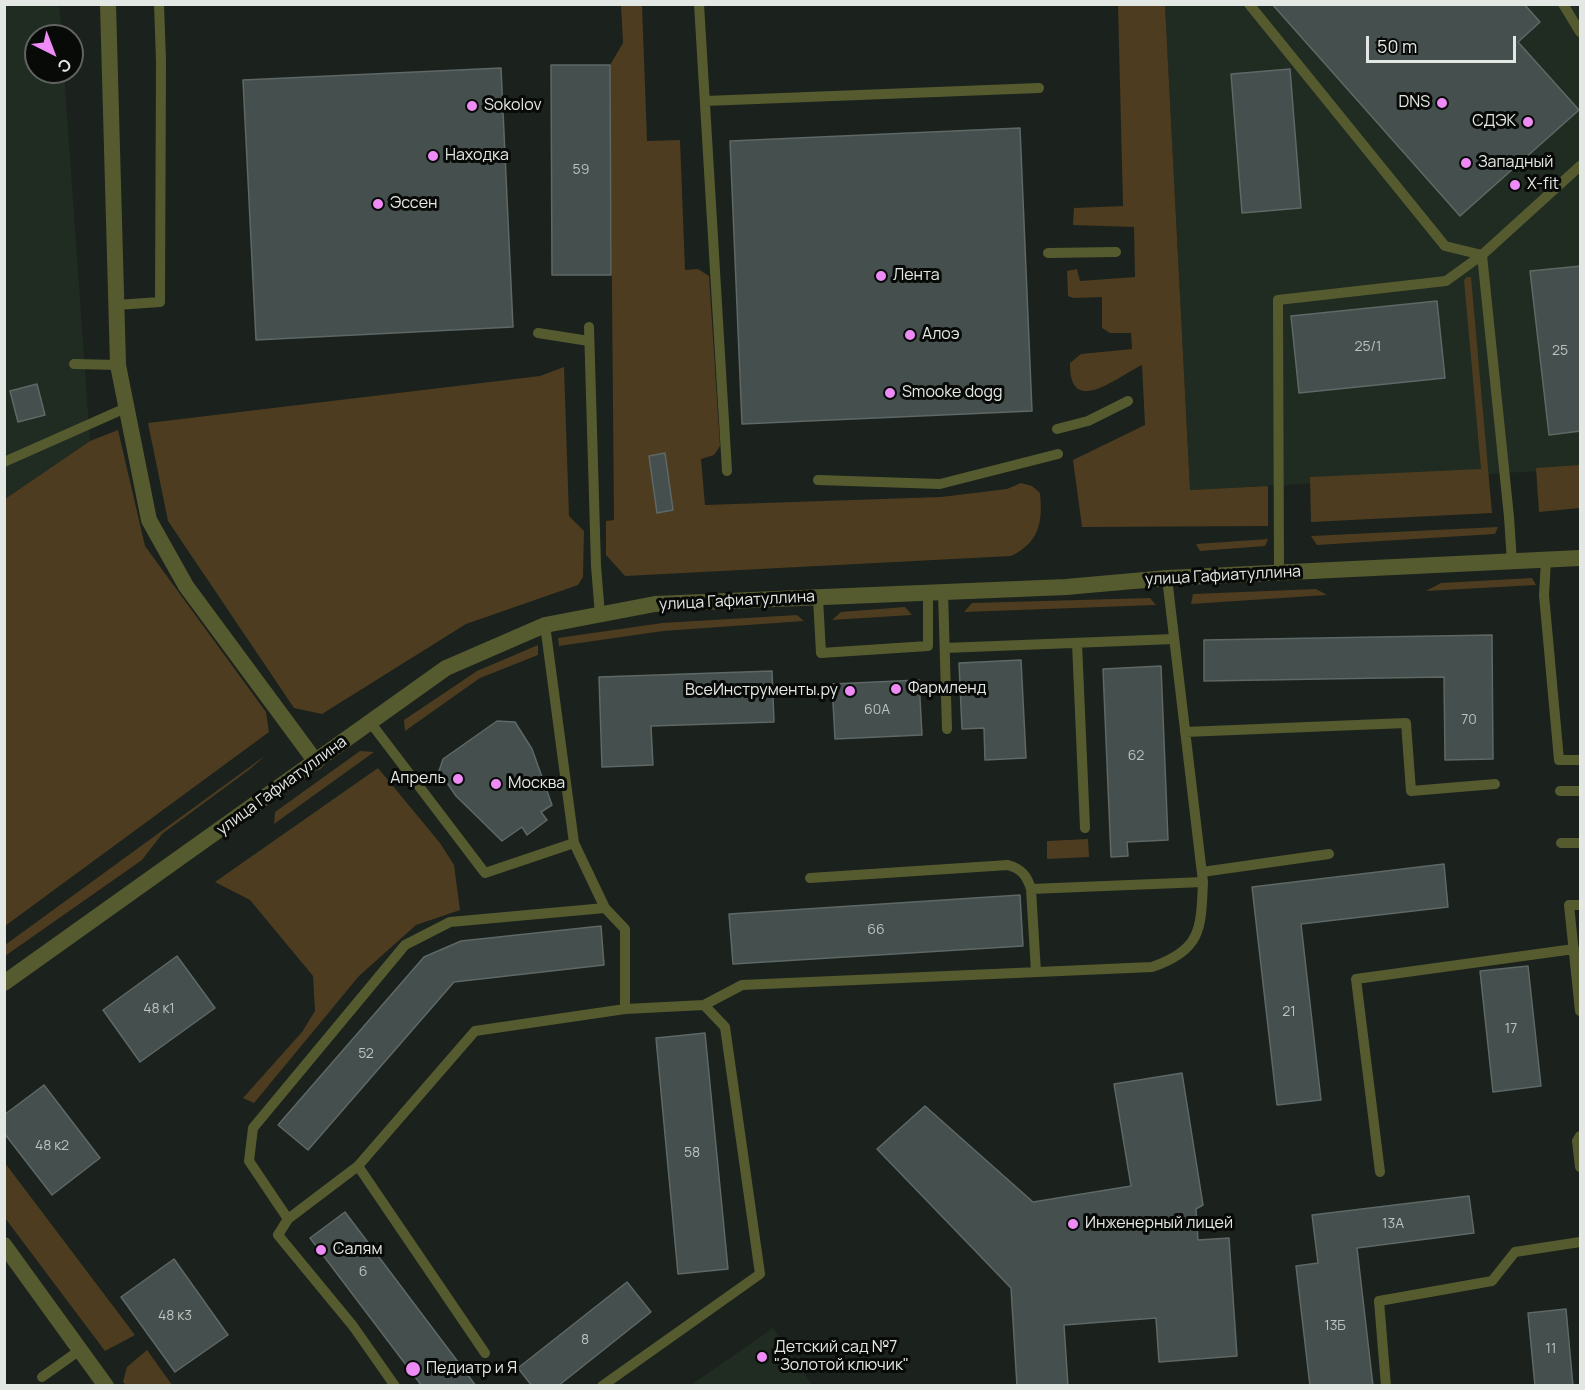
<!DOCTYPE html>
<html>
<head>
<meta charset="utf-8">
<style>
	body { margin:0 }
	#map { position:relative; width:1585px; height:1390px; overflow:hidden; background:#1b211c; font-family:Manrope,sans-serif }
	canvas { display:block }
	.frame { position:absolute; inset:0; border:6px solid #e4e8e5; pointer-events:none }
	.north { position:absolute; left:24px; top:24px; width:60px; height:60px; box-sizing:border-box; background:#080a08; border:2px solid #606360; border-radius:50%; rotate:138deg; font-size:16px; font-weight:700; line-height:24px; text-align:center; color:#e4e8e5 }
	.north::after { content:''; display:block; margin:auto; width:21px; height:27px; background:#ef8bf7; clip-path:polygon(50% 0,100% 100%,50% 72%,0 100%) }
	.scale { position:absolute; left:1366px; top:36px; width:150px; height:27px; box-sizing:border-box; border:3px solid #e4e8e5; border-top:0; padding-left:8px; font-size:18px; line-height:21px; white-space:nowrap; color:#e4e8e5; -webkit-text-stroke:4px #080a08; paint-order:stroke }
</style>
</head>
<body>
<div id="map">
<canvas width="1585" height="1390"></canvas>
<div class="frame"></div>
<div class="north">С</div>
<div class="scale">50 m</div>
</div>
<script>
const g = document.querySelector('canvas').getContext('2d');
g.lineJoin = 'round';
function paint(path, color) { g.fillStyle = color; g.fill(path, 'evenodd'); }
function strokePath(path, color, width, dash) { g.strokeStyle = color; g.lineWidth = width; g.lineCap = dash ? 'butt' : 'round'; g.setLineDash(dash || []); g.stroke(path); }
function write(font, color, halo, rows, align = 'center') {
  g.font = font + ' Manrope,sans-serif'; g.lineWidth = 6; g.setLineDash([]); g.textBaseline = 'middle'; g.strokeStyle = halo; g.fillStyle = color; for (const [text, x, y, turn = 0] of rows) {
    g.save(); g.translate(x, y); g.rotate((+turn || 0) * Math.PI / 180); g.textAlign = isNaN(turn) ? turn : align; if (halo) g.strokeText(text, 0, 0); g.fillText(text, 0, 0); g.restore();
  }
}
const built = new Path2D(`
	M5,5H59L62,36H36V72H64L90,441L5,499Z
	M1165,5H1580V469L1190,490Z
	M773,1328L812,1385H691Z`);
const green = new Path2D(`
	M621,5H642L647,141L680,140L685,270L698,269L709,276L720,446L714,455L701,459L705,505L941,497L1007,489L1021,483L1032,486L1040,493C1043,522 1039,543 1011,556L625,576L606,555V521L614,520L610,65L623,43Z
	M1118,5H1165L1190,490L1268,486V526L1082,527L1073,460L1145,425L1142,365C1117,377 1069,418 1070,363L1081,354L1132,349L1131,333H1110L1102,328V297L1073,298L1068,296L1067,271L1077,269L1080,281L1135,277L1134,227L1073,225L1074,208L1123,206Z
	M1467,277H1471L1492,513L1311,522L1310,477L1481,469L1464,280Z
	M564,367L569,516L584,531L583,577L578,585L466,624L322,714L294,708L168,521L148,423L540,376Z
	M118,430L145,546L266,712L269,732L5,926V499L90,441Z
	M1580,465V508L1539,512L1536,468Z
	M1498,527L1495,534L1317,545L1311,536Z
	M1268,539L1265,546L1200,551L1196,544Z
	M1532,578L1536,585L1426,591L1441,583Z
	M1316,589L1327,595L1191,604L1193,594Z
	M1150,598L1156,605L964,612L972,603Z
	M905,607L912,615L832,620L841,612Z
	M797,615L804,621L663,631L559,646L558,638L662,623Z
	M538,645V655L480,678L405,731L404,720L477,671Z
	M360,751L374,752L274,824L275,812Z
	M266,755L250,769L162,834L142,860L5,956V945Z
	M378,768L440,843L454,865L460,910L416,925L359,976L254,1103L243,1098L302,1032L315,1011L313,976L250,900L215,882Z
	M1088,839L1089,857L1047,859V841Z
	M5,1163L135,1335L105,1351L5,1218Z
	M147,1350L172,1385H126L123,1382L127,1367Z`);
const building = new Path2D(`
	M1272,4H1524L1540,22L1518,42L1579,110L1460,216Z
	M551,65H610L611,275H552Z
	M501,68L513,327L256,340L243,80Z
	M1290,69L1301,208L1242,213L1231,74Z
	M1020,128L1032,411L742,424L730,141Z
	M1581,266V431L1549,435L1530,271Z
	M1437,301L1445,378L1299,393L1291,316Z
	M37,384L45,415L18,422L10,391Z
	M665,453L673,510L657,513L649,456Z
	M1492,635L1493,759L1445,760L1444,677L1204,681V640Z
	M1021,660L1026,758L985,760L984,728L962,729L959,663Z
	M1161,666L1168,840L1127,842L1128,856L1111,857L1103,669Z
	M772,671L774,722L651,726L653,765L602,767L599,677Z
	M919,680L922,735L835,739L832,684Z
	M497,721L515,722L532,749L552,805L541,812L547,820L527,835L522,827L502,841L456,796L439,771L443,759Z
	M1444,864L1448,907L1301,924L1321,1100L1277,1105L1252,887Z
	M1020,895L1023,946L733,964L729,914Z
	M601,926L604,965L454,982L308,1150L278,1125L424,957L461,941Z
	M177,956L215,1008L140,1062L103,1010Z
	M1528,966L1541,1086L1493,1092L1480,971Z
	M705,1033L728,1269L678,1274L656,1038Z
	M1182,1073L1203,1205L1196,1209L1198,1240L1229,1238L1237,1356L1159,1362L1156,1318L1064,1325L1068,1386H1017L1011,1288L877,1149L925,1106L1033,1202L1131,1186L1114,1084Z
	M44,1085L100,1158L52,1195L4,1133V1115Z
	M1469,1196L1474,1233L1357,1248L1373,1386H1310L1296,1266L1318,1263L1312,1215Z
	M345,1212L458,1362L476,1386H422L310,1238Z
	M174,1259L228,1335L175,1372L121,1297Z
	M627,1282L651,1312L558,1386H532L518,1368Z
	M1566,1309L1573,1386H1535L1528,1313Z`);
const service = new Path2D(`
	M699,4L727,471
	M1249,4L1445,246L1482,255
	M1563,4L1580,32
	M705,101L1039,88
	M1048,253L1116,252
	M116,305L160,302L161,61L159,4
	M589,327L596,566L600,615
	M538,333L589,341
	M74,364L118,365
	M1057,429L1088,421L1128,401
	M4,462L128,407
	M818,480L940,484L1058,454
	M1546,560L1544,595L1559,760H1580
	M1512,562L1509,517L1482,255L1580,166
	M1279,573L1278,300L1446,281L1482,255
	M943,592L947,729
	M818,598L821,653L928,646V593
	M1077,643L1085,828
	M945,648L1174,639
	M370,722L485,873L574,843L545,625
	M1185,732L1406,723L1411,791L1495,784
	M1560,791H1580
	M574,843L605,908
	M1561,843H1580
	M1202,872L1329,854
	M810,878L1008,865C1022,869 1027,876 1031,889L1036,972
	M1031,889L1203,882
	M1580,905H1569L1580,1011
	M704,1005L742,985L1152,967C1202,950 1201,928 1203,882L1167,578
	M1580,1136L1577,1141L1580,1167
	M358,1166L485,1353
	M1380,1172L1356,979L1574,949
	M288,1219L249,1161L253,1128L405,945L450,922L605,908L625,929V1009
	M42,1377L80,1350
	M395,1386L353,1326L278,1235L288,1219L358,1166L475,1031L625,1009L704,1005L725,1027L760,1274L602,1386
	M1386,1386L1379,1301L1492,1281L1515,1252L1580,1242`);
const minor = new Path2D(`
	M108,4L118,365L149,520L186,586L316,762`);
const tertiary = new Path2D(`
	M4,983L446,668L545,625L655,604L1066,587L1167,578L1580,558
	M4,1245L106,1386`);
const markers = [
	[1442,103,6,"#ef8bf7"],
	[472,106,6,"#ef8bf7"],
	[1528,122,6,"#ef8bf7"],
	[433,156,6,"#ef8bf7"],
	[1466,163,6,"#ef8bf7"],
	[1515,185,6,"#ef8bf7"],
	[378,204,6,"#ef8bf7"],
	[881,276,6,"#ef8bf7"],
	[910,335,6,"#ef8bf7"],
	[890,393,6,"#ef8bf7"],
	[896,689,6,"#ef8bf7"],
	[850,691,6,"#ef8bf7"],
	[458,779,6,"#ef8bf7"],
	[496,784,6,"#ef8bf7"],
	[1073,1224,6,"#ef8bf7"],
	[321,1250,6,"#ef8bf7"],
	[762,1357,6,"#ef8bf7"],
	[413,1369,8,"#ef8bf7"]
];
const numberNames = [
	["59",581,170],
	["25/1",1368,347],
	["25",1560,351],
	["60А",877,710],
	["70",1469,720],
	["62",1136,756],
	["66",876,930],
	["48 к1",159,1009],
	["21",1289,1012],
	["17",1511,1029],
	["52",366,1054],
	["48 к2",52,1146],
	["58",692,1153],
	["13А",1393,1224],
	["6",363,1272],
	["48 к3",175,1316],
	["13Б",1335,1326],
	["8",585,1340],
	["11",1551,1349]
];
const poiNames = [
	["DNS",1430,103,"right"],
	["Sokolov",484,106],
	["СДЭК",1516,122,"right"],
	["Находка",445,156],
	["Западный",1478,163],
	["X-fit",1527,185],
	["Эссен",390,204],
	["Лента",893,276],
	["Алоэ",922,335],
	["Smooke dogg",902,393],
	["Фармленд",908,689],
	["ВсеИнструменты.ру",838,691,"right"],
	["Апрель",446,779,"right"],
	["Москва",508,784],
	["Инженерный лицей",1085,1224],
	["Салям",333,1250],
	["Детский сад №7",774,1348],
	["\"Золотой ключик\"",774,1366],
	["Педиатр и Я",426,1369]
];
const streetNames = [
	["улица Гафиатуллина",1223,576,-3],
	["улица Гафиатуллина",737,601,-3],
	["улица Гафиатуллина",282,786,-36]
];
paint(built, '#202b22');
paint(green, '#4d3c1f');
paint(building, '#454f4d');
strokePath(building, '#5e6866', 1.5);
strokePath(service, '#555b2f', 10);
strokePath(minor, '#555b2f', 16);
strokePath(tertiary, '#555b2f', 16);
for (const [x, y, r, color] of markers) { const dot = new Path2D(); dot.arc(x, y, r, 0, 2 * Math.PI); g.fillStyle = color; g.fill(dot); strokePath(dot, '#080a08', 2); }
write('14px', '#bcc2bf', null, numberNames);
write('16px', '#e4e8e5', '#080a08', poiNames, 'left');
write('16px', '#e4e8e5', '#080a08', streetNames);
</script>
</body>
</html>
